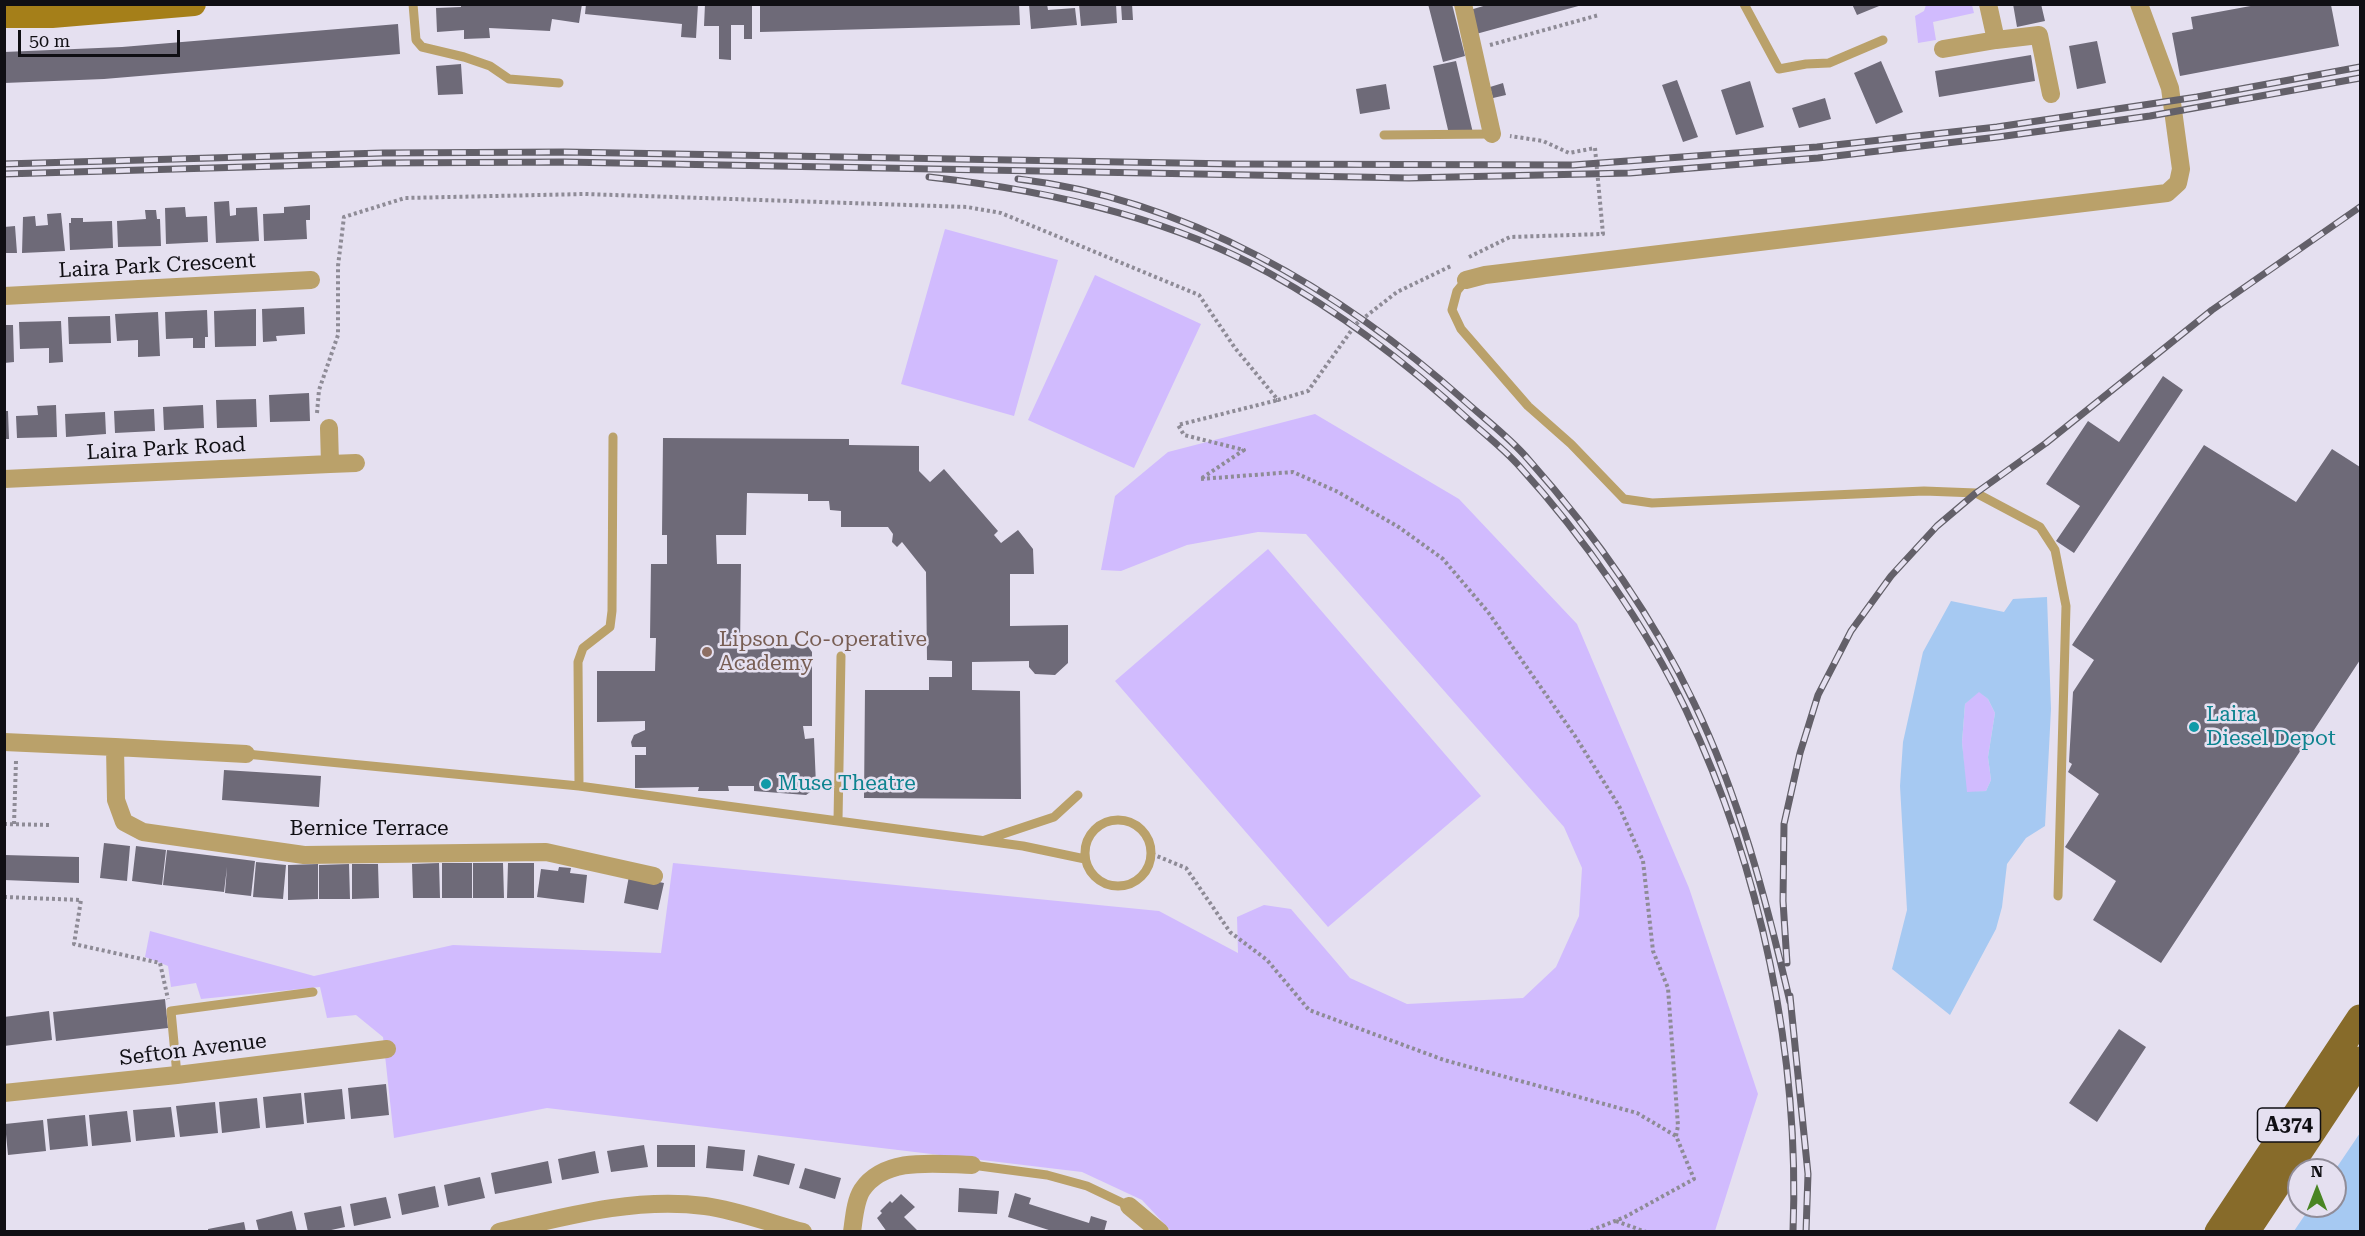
<!DOCTYPE html>
<html>
<head>
<meta charset="utf-8">
<style>
	body { margin:0 }
	#map { position:relative; width:2365px; height:1236px; overflow:hidden; background:#e5e0f0; font-family:"Roboto Serif",serif }
	canvas { display:block }
	.frame { position:absolute; inset:0; border:6px solid #100f14; pointer-events:none }
	.north { position:absolute; left:2287px; top:1158px; width:60px; height:60px; box-sizing:border-box; background:#e5e0f0; border:2px solid #908c98; border-radius:50%; rotate:0deg; font-size:16px; font-weight:700; line-height:24px; text-align:center; color:#100f14 }
	.north::after { content:''; display:block; margin:auto; width:21px; height:27px; background:#498523; clip-path:polygon(50% 0,100% 100%,50% 72%,0 100%) }
	.scale { position:absolute; left:18px; top:30px; width:162px; height:27px; box-sizing:border-box; border:3px solid #100f14; border-top:0; padding-left:8px; font-size:18px; line-height:21px; white-space:nowrap; color:#100f14; -webkit-text-stroke:4px #e5e0f0; paint-order:stroke }
</style>
</head>
<body>
<div id="map">
<canvas width="2365" height="1236"></canvas>
<div class="frame"></div>
<div class="north">N</div>
<div class="scale">50 m</div>
</div>
<script>
const g = document.querySelector('canvas').getContext('2d');
g.lineJoin = 'round';
function paint(path, color) { g.fillStyle = color; g.fill(path, 'evenodd'); }
function strokePath(path, color, width, dash) { g.strokeStyle = color; g.lineWidth = width; g.lineCap = dash ? 'butt' : 'round'; g.setLineDash(dash || []); g.stroke(path); }
function write(font, color, halo, rows, align = 'center') {
  g.font = font + ' "Roboto Serif",serif'; g.lineWidth = 5; g.setLineDash([]); g.textBaseline = 'middle'; g.strokeStyle = halo; g.fillStyle = color; for (const [text, x, y, turn = 0] of rows) {
    g.save(); g.translate(x, y); g.rotate((+turn || 0) * Math.PI / 180); g.textAlign = isNaN(turn) ? turn : align; if (halo) g.strokeText(text, 0, 0); g.fillText(text, 0, 0); g.restore();
  }
}
const green = new Path2D(`
	M1926,5H1972L1974,13L1933,22L1936,40L1918,43L1915,16L1924,11Z
	M945,229L1058,260L1014,416L901,384Z
	M1095,275L1201,324L1134,468L1028,420Z
	M1315,414L1459,499L1577,624L1689,888L1758,1094L1715,1231H1171L1142,1200L1082,1172L547,1108L394,1138L383,1037L356,1015L327,1018L320,987L201,999L196,983L171,987L168,966L145,957L150,931L314,976L453,945L661,953L673,863L1159,911L1238,953L1237,917L1264,905L1291,909L1350,978L1407,1004L1523,998L1556,967L1579,916L1582,868L1564,827L1306,534L1258,532L1187,545L1121,571L1101,570L1115,496L1168,452Z
	M1268,549L1481,796L1328,927L1115,681Z
	M1979,691L1988,699L1995,713L1988,757L1991,780L1986,791L1966,793L1962,742L1965,704Z`);
const water = new Path2D(`
	M2047,597L2051,709L2045,826L2026,838L2007,864L2002,907L1996,929L1950,1015L1892,969L1907,910L1900,786L1903,742L1923,652L1951,601L2004,612L2013,599ZM1979,692L1988,699L1995,713L1988,757L1991,780L1986,791L1967,792L1962,742L1965,704Z
	M2360,1133V1231H2294L2311,1206H2335V1170Z`);
const building = new Path2D(`
	M461,4L554,5L582,4L579,23L552,19L550,31L489,28L490,38L464,39V30L437,32L436,8L461,7Z
	M586,4H698L696,38L681,37L682,24L585,14Z
	M705,4H752V39H744V25H731V60L719,59V26H704Z
	M760,4H1019L1020,25L760,32Z
	M1029,4H1047L1048,10L1075,8L1077,25L1031,29Z
	M1079,4H1116L1117,23L1081,26Z
	M1121,4H1132L1133,20H1122Z
	M1428,4H1452L1465,56L1443,62Z
	M1490,4H1581L1582,5L1476,34L1470,10Z
	M1852,4H1884L1857,15Z
	M2013,4H2041L2045,21L2017,27Z
	M2256,5H2331L2339,46L2180,76L2172,33L2193,29L2191,17Z
	M398,24L400,54L104,79L4,83V52L122,47Z
	M2097,41L2106,83L2077,89L2069,46Z
	M2031,55L2035,81L1939,97L1935,71Z
	M1456,61L1473,133L1449,134L1433,66Z
	M1881,61L1903,112L1876,124L1854,73Z
	M461,64L463,94L438,95L436,66Z
	M1677,80L1698,137L1683,142L1662,85Z
	M1750,81L1764,127L1736,135L1721,90Z
	M1503,83L1506,95L1493,98L1490,87Z
	M1386,84L1390,109L1360,114L1356,89Z
	M1825,98L1831,119L1799,128L1792,108Z
	M229,201L230,216L236,215V208L257,207L259,241L216,243L214,202Z
	M310,205V220H306L307,239L264,241L263,214L284,213V207Z
	M185,207L186,217L207,216L208,242L166,244L165,208Z
	M145,210H156L157,219H160L161,246L118,247L117,221L146,219Z
	M61,213L65,251L22,253L23,217L35,216L36,226L48,225L47,214Z
	M71,218H83V222L112,221L113,248L70,250L69,223H71Z
	M15,226L17,253H4V227Z
	M304,307L305,334L276,336L277,341L263,342L262,309Z
	M256,309V346L215,347L214,311Z
	M207,310L208,337H205V348H193V338L166,339L165,312Z
	M158,312L160,356L138,357V340L117,341L115,314Z
	M110,316L111,343L69,344L68,317Z
	M61,321L63,362L49,363V348L20,349L19,322Z
	M4,325H13L14,362L4,363Z
	M2163,376L2183,390L2074,553L2056,541L2080,506L2046,484L2088,421L2119,442Z
	M309,393L310,421L270,422L269,395Z
	M256,399L257,427L217,428L216,400Z
	M56,405L57,437L17,438L16,416L38,415L37,406Z
	M203,405L204,428L164,430L163,407Z
	M154,409L155,431L115,433L114,411Z
	M4,411H8L9,439H4Z
	M105,412L106,434L66,437L65,414Z
	M663,438L849,439V445L919,446V471L930,482L944,469L998,531L994,535L1001,543L1018,530L1033,549L1034,574H1010V626L1068,625V663L1055,675L1035,674L1029,667V661L972,662V690L1020,691L1021,799L864,798L865,690H929V677H952V661L927,660L926,572L902,542L897,547L892,542L893,534L888,527H841V511L830,510L829,501H808V494L747,493L746,535H716L717,564H741L740,650L766,649L772,644L807,645L812,652V726H803L805,739L814,738L816,785L813,790L806,795L754,791V786H728L729,791H698L699,787L635,788V755H646V747H632L631,742L634,735L645,730V721L597,722V671H655L656,638H650L651,564H667V535H662Z
	M2204,445L2296,502L2332,449L2360,467V660L2161,963L2093,920L2116,881L2065,847L2099,794L2068,772L2072,764L2069,762L2073,692L2094,660L2072,645Z
	M224,770L321,776L319,807L222,800Z
	M104,843L130,846L127,881L100,878Z
	M136,846L166,850L162,885L132,881Z
	M167,850L255,861L251,896L225,893L227,867L224,892L163,885Z
	M4,855L79,857V883L4,880Z
	M256,862L286,865L283,899L253,897Z
	M439,863L440,898H413L412,864Z
	M442,863H472V898H442Z
	M473,863H503L504,898H473Z
	M508,863H534V898H507Z
	M318,864V899L288,900V865Z
	M349,864L350,899H319V865Z
	M352,864H378L379,898L352,899Z
	M559,867L571,868L570,873L587,875L584,903L537,897L541,869L558,871Z
	M629,876L664,883L658,910L624,903Z
	M165,999L168,1028L56,1041L53,1012Z
	M49,1011L52,1040L4,1046V1017Z
	M2119,1029L2146,1047L2097,1122L2069,1103Z
	M386,1084L389,1115L351,1119L348,1088Z
	M342,1089L345,1119L307,1123L304,1093Z
	M301,1093L304,1124L266,1128L263,1097Z
	M257,1098L260,1128L222,1133L219,1102Z
	M215,1102L218,1133L180,1137L176,1106Z
	M171,1107L175,1137L136,1141L133,1110Z
	M127,1111L131,1142L92,1146L89,1115Z
	M85,1115L88,1146L50,1150L47,1119Z
	M43,1120L46,1151L8,1155L5,1124Z
	M644,1145L648,1167L611,1172L607,1151Z
	M657,1145H695V1167H657Z
	M708,1146L745,1150L743,1171L706,1168Z
	M595,1151L599,1173L562,1180L558,1159Z
	M758,1155L795,1164L789,1185L753,1176Z
	M548,1161L552,1183L495,1194L491,1173Z
	M805,1168L841,1178L835,1199L799,1188Z
	M480,1177L485,1198L448,1206L444,1185Z
	M435,1186L439,1207L402,1215L398,1194Z
	M959,1188L999,1191L997,1214L958,1212Z
	M1015,1193L1031,1198L1029,1204L1089,1223L1091,1216L1107,1221L1104,1232H1055L1008,1217Z
	M901,1194L915,1207L904,1217L919,1232H887L877,1218L882,1213L880,1211L890,1201L892,1203Z
	M386,1197L391,1218L354,1226L350,1204Z
	M341,1206L345,1227L322,1232H308L304,1213Z
	M292,1211L297,1232H259L256,1220Z
	M244,1222L246,1232H208V1229Z`);
const path = new Path2D(`
	M1490,45L1599,15
	M1469,257L1510,237L1603,234L1595,148L1569,153L1543,141L1510,136
	M317,413L319,390L338,335V266L344,217L405,198L585,194L967,207L1001,213L1199,295L1235,348L1278,400L1308,391L1356,324L1397,292L1451,266
	M1202,478L1244,450L1184,435L1178,425L1278,400H1276
	M1201,479L1293,472L1336,491L1397,526L1443,559L1488,612L1575,736L1619,806L1643,861L1653,951L1668,988L1678,1126L1676,1136L1694,1179L1625,1217L1587,1232
	M4,824L51,825
	M14,824L16,761
	M1152,854L1186,868L1230,932L1267,960L1309,1010L1444,1060L1637,1113L1676,1136
	M4,897L81,900L74,944L160,963L168,999
	M1616,1221L1646,1232`);
const lane = new Path2D(`
	M413,4L416,40L422,47L464,57L490,66L509,79L559,83
	M1744,4L1779,69L1806,64L1829,63L1883,40
	M1384,135L1491,134
	M1466,280L1457,291L1452,310L1461,329L1528,406L1571,444L1624,499L1652,503L1924,491L1976,493L2040,527L2055,550L2066,606L2058,896
	M246,754L579,786L1023,846L1085,859
	M579,786L578,662L583,648L610,627L612,611L613,437
	M1085 853a33 33 0 1 1 66 0a33 33 0 1 1-66 0Z
	M838,820L841,656
	M985,840L1054,817L1078,795
	M177,1075L171,1011L313,992
	M972,1165L1047,1175L1087,1186L1129,1206`);
const street = new Path2D(`
	M1463,4L1492,134
	M1988,4L1996,40L2039,35L2051,94
	M1943,49L1996,40
	M1466,280L1485,275L2167,193L2178,183L2181,169L2170,88L2139,4
	M4,296L311,280
	M330,464L356,463
	M4,479L330,464L329,428
	M4,742L115,747L116,800L124,822L143,832L304,855L546,852L654,876
	M115,747L246,754
	M4,1093L177,1075L387,1049
	M1129,1206L1160,1232
	M499,1232C567,1216 635,1197 705,1206C736,1210 773,1224 803,1232
	M852,1232C854,1219 855,1201 862,1190C885,1156 936,1164 972,1165`);
const secondary = new Path2D(`
	M4,16H52L194,4`);
const primary = new Path2D(`
	M2218,1232L2360,1018
	M2246,1232L2360,1060`);
const rail = new Path2D(`
	M4,164L383,153L564,152L1234,164L1573,165L1817,147L1997,127L2197,97L2360,67
	M4,174L383,163L564,162L1409,178L1630,173L1818,158L1998,137L2150,116L2360,78
	M929,177C1045,190 1166,216 1269,273C1343,314 1408,364 1470,421C1487,436 1505,450 1520,467C1583,536 1646,626 1686,710C1761,869 1800,1056 1793,1232
	M1018,179C1186,199 1341,290 1466,402C1486,420 1510,438 1528,459C1593,532 1652,615 1694,703C1740,798 1766,900 1790,1002
	M1787,963L1783,901L1784,824L1800,753L1818,695L1851,631L1891,576L1937,526L1976,493L2046,443L2212,310L2360,207
	M1790,996L1808,1174L1806,1232`);
const markers = [
	[707,652,6,"#8d6e63"],
	[2194,727,6,"#0f9aa8"],
	[766,784,6,"#0f9aa8"]
];
const shields = [
	[2289,1125,63]
];
const shieldNames = [
	["A374",2289,1125]
];
const streetNames = [
	["Laira Park Crescent",157,266,-3],
	["Laira Park Road",166,449,-3],
	["Bernice Terrace",369,829],
	["Sefton Avenue",193,1050,-7]
];
const educationNames = [
	["Lipson Co-operative",719,640],
	["Academy",719,664]
];
const cultureNames = [
	["Laira",2206,715],
	["Diesel Depot",2206,739],
	["Muse Theatre",778,784]
];
paint(green, '#d1bbfe');
paint(water, '#a6c9f2');
paint(building, '#6e6a78');
strokePath(path, '#8e8b96', 4, [3, 3]);
strokePath(lane, '#baa16a', 9);
strokePath(street, '#baa16a', 18);
strokePath(secondary, '#a57f19', 24);
strokePath(primary, '#876b2a', 27);
strokePath(rail, '#636069', 7);
strokePath(rail, '#e5e0f0', 4.5, [14]);
for (const [x, y, r, color] of markers) { const dot = new Path2D(); dot.arc(x, y, r, 0, 2 * Math.PI); g.fillStyle = color; g.fill(dot); strokePath(dot, '#e5e0f0', 2); }
for (const [x, y, w] of shields) { const box = new Path2D(); box.roundRect(x - w / 2, y - 17, w, 34, 4.5); g.fillStyle = '#e5e0f0'; g.fill(box); strokePath(box, '#100f14', 1.5); }
write('bold 20px', '#100f14', null, shieldNames);
write('21px', '#100f14', '#e5e0f0', streetNames);
write('21px', '#785e54', '#e5e0f0', educationNames, 'left');
write('21px', '#0d838f', '#e5e0f0', cultureNames, 'left');
</script>
</body>
</html>
